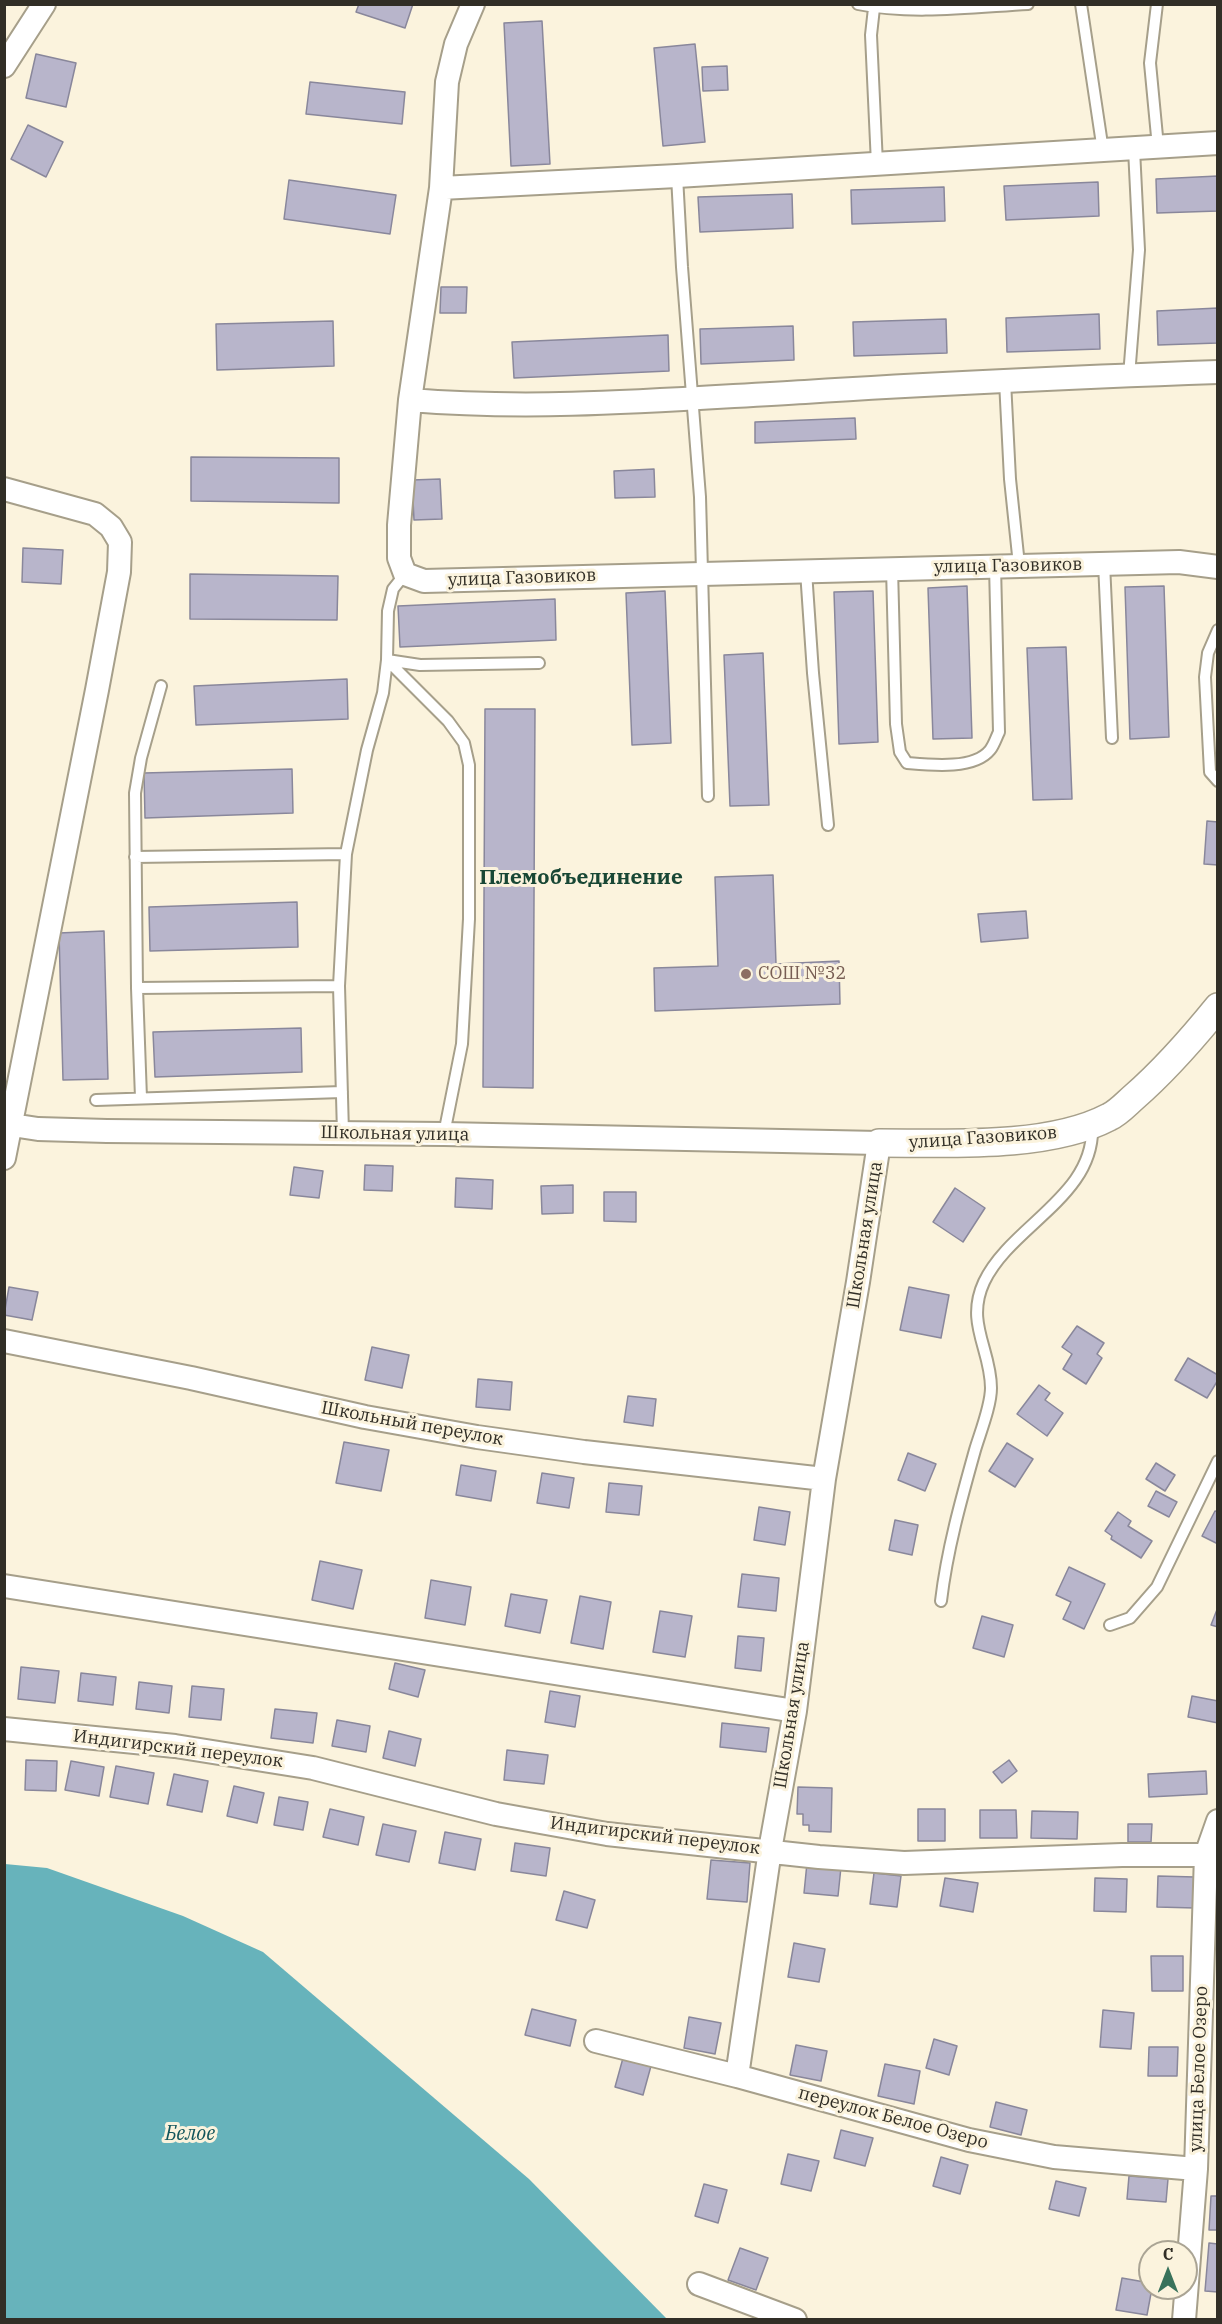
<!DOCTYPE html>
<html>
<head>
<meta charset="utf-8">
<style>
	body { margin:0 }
	#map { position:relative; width:1222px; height:2324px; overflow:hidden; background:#fbf3dd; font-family:"IBM Plex Serif",serif }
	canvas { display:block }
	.frame { position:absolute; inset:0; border:6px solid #312e26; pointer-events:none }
	.north { position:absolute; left:1138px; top:2240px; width:60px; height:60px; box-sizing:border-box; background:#fbf3dd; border:2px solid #aaa494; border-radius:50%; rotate:0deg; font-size:16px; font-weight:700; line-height:24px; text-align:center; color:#312e26 }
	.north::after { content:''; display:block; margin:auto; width:21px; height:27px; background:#39725b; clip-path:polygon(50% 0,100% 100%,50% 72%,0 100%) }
</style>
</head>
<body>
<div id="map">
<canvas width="1222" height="2324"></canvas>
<div class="frame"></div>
<div class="north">С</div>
</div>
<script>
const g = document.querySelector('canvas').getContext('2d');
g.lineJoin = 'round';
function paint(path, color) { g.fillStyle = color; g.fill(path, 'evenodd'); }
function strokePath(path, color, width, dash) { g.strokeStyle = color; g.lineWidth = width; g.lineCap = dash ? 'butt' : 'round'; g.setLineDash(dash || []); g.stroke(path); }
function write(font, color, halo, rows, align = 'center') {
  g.font = font + ' "IBM Plex Serif",serif'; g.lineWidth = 6; g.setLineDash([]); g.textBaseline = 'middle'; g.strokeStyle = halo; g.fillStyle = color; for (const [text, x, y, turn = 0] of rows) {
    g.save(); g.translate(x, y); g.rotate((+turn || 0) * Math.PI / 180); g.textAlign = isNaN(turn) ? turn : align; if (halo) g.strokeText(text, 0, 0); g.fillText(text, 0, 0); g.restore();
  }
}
const water = new Path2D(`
	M5,1864L47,1868L183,1916L263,1952L529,2179L667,2319H5Z`);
const building = new Path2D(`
	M359,4H413L405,28L356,12Z
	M542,21L550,164L511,166L504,23Z
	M695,44L705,142L663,146L654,48Z
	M36,54L76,63L66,107L26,98Z
	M727,66L728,90L703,91L702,67Z
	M310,82L405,92L402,124L306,114Z
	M28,125L63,142L46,177L11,159Z
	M1218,176V211L1157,213L1156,179Z
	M289,180L396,195L390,234L284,219Z
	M1098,182L1099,216L1006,220L1004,186Z
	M944,187L945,221L852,224L851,190Z
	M792,194L793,228L700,232L698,197Z
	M441,287H467L466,313H440Z
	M1218,308V343L1158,345L1157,311Z
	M1099,314L1100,349L1007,352L1006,318Z
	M946,319L947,353L854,356L853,322Z
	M333,321L334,366L217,370L216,324Z
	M793,326L794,360L701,364L700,329Z
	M668,335L669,371L514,378L512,342Z
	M855,418L856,439L755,443V422Z
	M191,457L339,458V503L191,501Z
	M654,469L655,497L615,498L614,471Z
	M440,479L442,519L414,520L412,480Z
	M23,548L63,550L61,584L22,582Z
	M190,574L338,576L337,620L190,619Z
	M967,586L972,738L933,739L928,588Z
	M1164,586L1169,737L1130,739L1125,587Z
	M665,591L671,743L632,745L626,593Z
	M873,591L878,742L839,744L834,592Z
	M555,599L556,640L400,647L398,606Z
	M1066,647L1072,799L1033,800L1027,648Z
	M763,653L769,805L730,806L724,655Z
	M347,679L348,719L196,725L194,686Z
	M485,709H535L533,1088L483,1087Z
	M292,769L293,813L145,818L144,773Z
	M1207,821L1218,822V865L1204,864Z
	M773,875L776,964L839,961L840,1004L655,1011L654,968L718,966L715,877Z
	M297,902L298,947L150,951L149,907Z
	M1026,911L1028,938L981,942L978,914Z
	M104,931L108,1079L63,1080L59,933Z
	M301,1028L302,1072L155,1077L153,1032Z
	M365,1165L393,1166L392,1191L364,1190Z
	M294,1167L323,1171L319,1198L290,1195Z
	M456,1178L493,1180L492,1209L455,1207Z
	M573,1185V1213L542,1214L541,1186Z
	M955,1188L985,1208L963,1242L933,1222Z
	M604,1192H636V1222L604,1221Z
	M9,1287L38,1292L32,1320L4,1315Z
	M909,1287L949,1295L941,1338L900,1330Z
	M1077,1326L1104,1343L1097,1354L1102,1358L1086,1384L1063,1369L1072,1354L1062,1347Z
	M372,1347L409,1355L402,1388L365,1380Z
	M1188,1358L1218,1375V1380L1207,1398L1175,1380Z
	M478,1379L512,1382L510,1410L476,1407Z
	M1039,1385L1050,1393L1045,1400L1063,1413L1047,1436L1017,1414Z
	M628,1396L656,1399L653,1426L624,1422Z
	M344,1442L389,1450L381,1491L336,1483Z
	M1007,1443L1033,1459L1015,1487L989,1471Z
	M908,1453L936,1464L925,1491L898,1480Z
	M1156,1463L1175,1475L1165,1491L1146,1479Z
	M461,1465L496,1471L491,1501L456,1495Z
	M542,1473L574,1478L569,1508L537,1503Z
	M609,1483L642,1486L639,1515L606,1512Z
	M1156,1491L1177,1502L1169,1517L1148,1506Z
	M759,1507L790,1512L785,1545L754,1540Z
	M1215,1511L1218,1512V1544L1202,1536Z
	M1118,1512L1131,1521L1128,1526L1152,1541L1141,1558L1111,1539L1112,1536L1105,1531Z
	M895,1520L918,1525L912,1555L889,1550Z
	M320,1561L362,1570L353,1609L312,1600Z
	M1069,1567L1105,1584L1084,1629L1063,1619L1071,1602L1056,1595Z
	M742,1574L779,1578L776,1611L738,1607Z
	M431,1580L471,1587L465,1625L425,1618Z
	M511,1594L547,1600L540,1633L505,1626Z
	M580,1596L611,1602L603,1649L571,1643Z
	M1218,1607V1627L1211,1625Z
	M660,1611L692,1616L685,1657L653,1652Z
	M982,1616L1013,1625L1004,1657L973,1648Z
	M738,1636L764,1638L761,1671L735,1668Z
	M395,1663L425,1670L418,1697L389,1689Z
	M21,1667L59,1671L55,1703L18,1699Z
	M81,1673L116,1677L113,1705L78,1701Z
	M139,1682L172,1686L169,1713L136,1709Z
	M192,1686L224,1689L221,1720L189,1717Z
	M550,1691L580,1696L575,1727L545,1722Z
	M1192,1696L1218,1701V1723L1188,1717Z
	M275,1709L317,1713L313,1743L271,1738Z
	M337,1720L370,1726L366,1752L332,1746Z
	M722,1723L769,1728L766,1752L720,1747Z
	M389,1731L421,1739L415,1766L383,1758Z
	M507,1750L548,1755L544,1784L504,1780Z
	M26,1760L57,1761L56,1791L25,1790Z
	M1009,1760L1017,1771L1002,1783L993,1772Z
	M71,1761L104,1767L99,1796L65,1790Z
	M116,1766L154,1773L148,1804L110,1797Z
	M1206,1771L1207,1794L1149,1797L1148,1774Z
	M174,1774L208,1781L202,1812L167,1805Z
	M234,1786L264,1793L257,1823L227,1816Z
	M798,1787L832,1788L831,1832L809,1831V1825H803V1814H797Z
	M279,1797L308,1802L303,1830L274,1825Z
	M330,1809L364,1817L358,1845L323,1837Z
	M918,1809H945V1841H918Z
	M980,1810H1016L1017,1838H980Z
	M1032,1811L1078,1812L1077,1839L1031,1838Z
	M383,1824L416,1831L409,1862L376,1855Z
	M1128,1824H1152L1151,1842H1128Z
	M445,1832L481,1839L475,1870L439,1863Z
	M515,1843L550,1848L546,1876L511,1871Z
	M711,1860L750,1863L747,1902L707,1899Z
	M807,1863L841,1867L838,1896L804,1893Z
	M874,1873L901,1876L897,1907L870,1904Z
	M1158,1876L1195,1877V1908L1157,1907Z
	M945,1878L978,1883L973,1912L940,1906Z
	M1095,1878L1127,1879L1126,1912L1094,1911Z
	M564,1891L595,1900L587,1928L556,1920Z
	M794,1943L825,1949L819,1982L788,1977Z
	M1151,1956H1183V1991H1152Z
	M532,2009L576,2020L570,2046L525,2035Z
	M1103,2010L1134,2013L1131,2049L1100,2047Z
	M689,2017L721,2023L715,2054L684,2048Z
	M934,2039L957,2046L949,2075L926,2068Z
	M796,2045L827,2051L821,2081L790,2075Z
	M1149,2047H1178L1177,2076H1148Z
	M623,2058L651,2066L643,2095L615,2087Z
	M885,2064L920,2071L914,2104L878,2096Z
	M996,2102L1027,2110L1021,2135L990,2127Z
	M841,2130L873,2138L865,2166L834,2158Z
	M788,2154L819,2161L811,2191L781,2184Z
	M941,2157L968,2165L960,2194L933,2186Z
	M1129,2176L1168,2179L1166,2202L1127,2199Z
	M1056,2181L1086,2188L1079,2216L1049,2209Z
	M704,2184L727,2190L718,2223L695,2216Z
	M1211,2196H1218V2230H1209Z
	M1209,2243L1218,2244V2292L1205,2291Z
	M740,2248L768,2258L756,2290L728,2280Z
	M1122,2278L1150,2283V2288H1152L1147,2315L1116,2310Z`);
const service = new Path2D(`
	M858,4C911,15 974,7 1028,4
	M1081,4L1103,151
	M1157,4L1150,63L1158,147
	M874,8L871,35L877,164
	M677,176L682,267L700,497L708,796
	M1129,376L1139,250L1134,149
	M1005,381L1010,479L1019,565
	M1104,563L1112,738
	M892,568L896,724L900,752L907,763C930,765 974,770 990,750C994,745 996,738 999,732L995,566
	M806,571L813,673L828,825
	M1218,630L1208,653L1205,677L1210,772L1218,781
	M135,857L346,854
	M137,988L339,986
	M141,1098L137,988L135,793L141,758L161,686
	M96,1100L342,1092
	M343,1133L339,986L346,854L367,750L383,693L387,660L388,611L393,589L405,574
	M444,1134L462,1044L469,919V765L464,743L448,721L387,660L420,665L539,663
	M941,1601C947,1550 961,1500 975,1450C980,1433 991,1406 991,1388C991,1349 965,1323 984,1282C1011,1225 1096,1196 1092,1125
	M1110,1625L1130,1618L1157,1587L1218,1461`);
const minor = new Path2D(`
	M473,4L456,44L447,82L441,188L410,400L399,525V558L405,574L424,581L1179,562L1218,567
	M4,66L44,4
	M441,188L677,176L1218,143
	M410,400C542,411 673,399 805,392C942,383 1080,377 1218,372
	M4,489L95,514L111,527L120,542L119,572L97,690L4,1158
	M12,1125L38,1129L107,1131L444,1134L879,1143L858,1282L824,1479L795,1711L770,1850L737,2076
	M4,1341L191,1378L365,1417L477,1437L584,1452L824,1479
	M4,1586L795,1711
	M4,1729L175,1746L313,1768L496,1814L607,1834L819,1857L904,1863L1122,1855H1206
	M596,2041L737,2076L969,2140L1054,2157L1196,2169
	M699,2284L795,2320
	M1184,2320L1196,2169L1206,1855L1218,1821`);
const tertiary = new Path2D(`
	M879,1143C947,1143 1048,1149 1109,1117C1118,1113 1126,1104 1134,1097C1165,1070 1192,1039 1218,1007`);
const markers = [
	[746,974,6,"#8d6e63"]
];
const streetNames = [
	["улица Газовиков",1008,566,-1],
	["улица Газовиков",522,578,-2],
	["Школьная улица",395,1134,1],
	["улица Газовиков",983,1138,-4],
	["Школьная улица",865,1235,-81],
	["Школьный переулок",412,1424,10],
	["Школьная улица",792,1715,-81],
	["Индигирский переулок",178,1749,7],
	["Индигирский переулок",655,1836,7],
	["улица Белое Озеро",1199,2069,-88],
	["переулок Белое Озеро",893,2118,15]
];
const educationNames = [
	["СОШ №32",758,974]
];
const waterNames = [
	["Белое",190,2134]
];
const quarterNames = [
	["Племобъединение",581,878]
];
paint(water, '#67b3bb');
paint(building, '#b8b5cb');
strokePath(building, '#89879b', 1.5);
strokePath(service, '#a69f8a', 14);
strokePath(minor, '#a69f8a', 26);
strokePath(tertiary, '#a69f8a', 30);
strokePath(service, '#fff', 10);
strokePath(minor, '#fff', 22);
strokePath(tertiary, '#fff', 27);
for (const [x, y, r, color] of markers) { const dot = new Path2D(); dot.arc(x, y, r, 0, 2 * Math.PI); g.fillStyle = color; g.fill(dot); strokePath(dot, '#fbf3dd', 2); }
write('18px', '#312e26', '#fbf3dd', streetNames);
write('18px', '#785e54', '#fbf3dd', educationNames, 'left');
write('italic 20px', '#12555b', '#fbf3dd', waterNames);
write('bold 21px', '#184735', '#fbf3dd', quarterNames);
</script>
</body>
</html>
